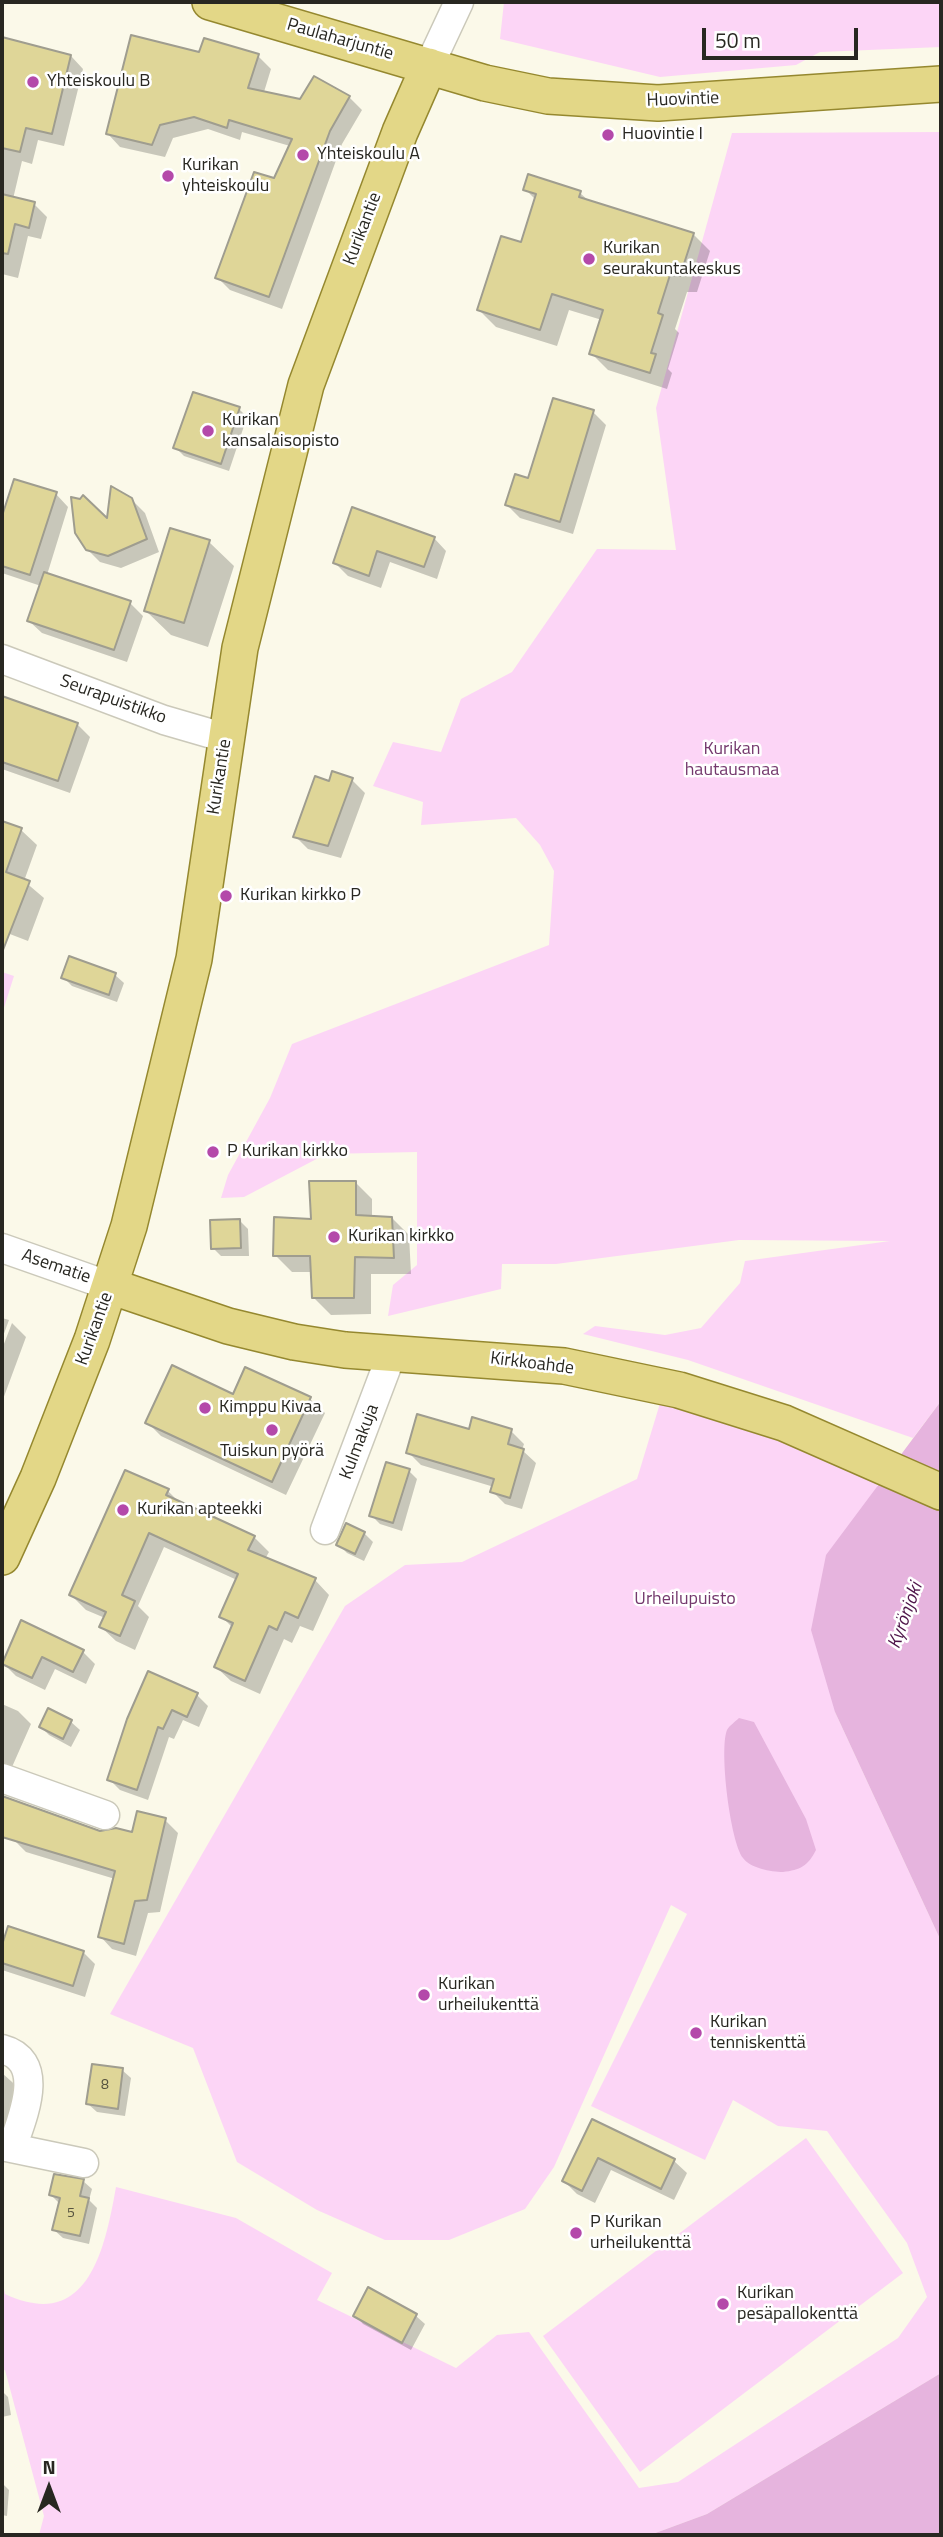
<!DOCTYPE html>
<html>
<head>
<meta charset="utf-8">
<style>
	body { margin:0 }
	#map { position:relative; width:943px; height:2537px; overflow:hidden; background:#fbf9e9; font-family:"Titillium Web",sans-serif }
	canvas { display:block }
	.frame { position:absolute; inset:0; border:4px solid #282721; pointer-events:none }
	.north { position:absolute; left:14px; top:2453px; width:70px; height:70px; -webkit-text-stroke:5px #fff; paint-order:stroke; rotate:0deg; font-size:19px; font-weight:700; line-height:28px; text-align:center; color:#282721 }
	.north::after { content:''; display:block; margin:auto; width:24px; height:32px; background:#282721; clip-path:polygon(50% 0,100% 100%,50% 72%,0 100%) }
	.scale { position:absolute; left:702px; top:28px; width:156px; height:32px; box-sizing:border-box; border:4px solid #282721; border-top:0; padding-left:9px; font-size:21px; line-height:24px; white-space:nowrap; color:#282721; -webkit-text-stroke:5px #fff; paint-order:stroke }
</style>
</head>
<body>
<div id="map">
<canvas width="943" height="2537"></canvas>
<div class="frame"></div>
<div class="north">N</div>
<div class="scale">50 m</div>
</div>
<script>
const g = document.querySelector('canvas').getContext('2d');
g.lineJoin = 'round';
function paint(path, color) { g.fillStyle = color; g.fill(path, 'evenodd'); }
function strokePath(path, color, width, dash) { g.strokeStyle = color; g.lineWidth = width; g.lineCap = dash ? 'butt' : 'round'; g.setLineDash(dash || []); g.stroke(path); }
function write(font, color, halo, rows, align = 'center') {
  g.font = font + ' "Titillium Web",sans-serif'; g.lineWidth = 5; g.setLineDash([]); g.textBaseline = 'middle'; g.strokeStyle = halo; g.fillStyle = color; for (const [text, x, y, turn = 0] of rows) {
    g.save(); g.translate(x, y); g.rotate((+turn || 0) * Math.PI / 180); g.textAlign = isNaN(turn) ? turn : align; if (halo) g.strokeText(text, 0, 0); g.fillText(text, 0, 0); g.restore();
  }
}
const green = new Path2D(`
	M504,2H941V47L820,52L796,65L660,77L500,39Z
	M941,132V1401L913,1438L688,1360L583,1334L595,1326L665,1335L701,1328L740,1283L745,1261L890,1241L739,1240L556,1264H502L501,1289L388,1316L393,1285L417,1265V1152L326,1154L244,1197L221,1198L228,1175L270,1098L292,1044L549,945L554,871L540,845L516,818L421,825L423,802L373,786L393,742L441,752L461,699L512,672L597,549L676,550L656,408L732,133Z
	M2,972L14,976L2,1014Z
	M661,1400L722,1415L878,1483L835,1712L941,1941V2373L707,2514L650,2535H39L44,2516L5,2370L2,2371V2278L5,2294C88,2333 105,2249 116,2187L236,2218L332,2273L317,2300L456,2368L497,2335L529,2332L639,2488L678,2482L898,2338L927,2297L907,2243L827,2131L778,2126L733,2100L705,2160L591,2106L687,1914L671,1905L554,2167L525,2209L449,2240H385L317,2210L237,2162L193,2048L110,2014L345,1606L405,1565L462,1562L637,1479Z
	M806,2138L903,2273L640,2472L543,2336Z`);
const water = new Path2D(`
	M941,1401V1941L835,1712L811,1630L826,1555Z
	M739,1718L754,1722L806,1819L816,1850C808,1866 800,1870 783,1872C771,1872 750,1868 743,1858C730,1841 719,1749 727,1730C729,1726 736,1721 739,1718Z
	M941,2373V2535H650L707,2514Z`);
const shadow = new Path2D(`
	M2,39L71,56L83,69L64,146L38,140L32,164L22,161L13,199L34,204L47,217L41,239L28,236L18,278L2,274Z
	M200,54L258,56L271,69L264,92L301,101L349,97L362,110L342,144L282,309L230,290L217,277L275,180L290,146L242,132L240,140L208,129L173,138L165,157L120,147L108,134Z
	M525,189L580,193L589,201L693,234L710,251L697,292H687L675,329L679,333L668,369L672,373L667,389L608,370L591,353L602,320L569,310L557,346L496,327L479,310L522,244L536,200Z
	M239,409L247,417L229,471L184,456L176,448Z
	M593,412L606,425L573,534L520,518L507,505Z
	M15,481L56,494L68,507L47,575L130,603L143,616L127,662L42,633L29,621L41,586L2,573V522Z
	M131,499L145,513L159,552L121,568L100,562L87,549Z
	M354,510L434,538L446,551L437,579L390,562L381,588L348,576L335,563Z
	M209,542L234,566L208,647L171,635L146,611Z
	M2,698L77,724L90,737L70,793L2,769Z
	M352,780L365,793L341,858L308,849L295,836L330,783Z
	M2,823L21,830L37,845L24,881L44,898L28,941L2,931Z
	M115,975L124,983L117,1002L72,986L63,977Z
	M355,1182L372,1199V1218H392L409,1235L411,1274H371V1314L331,1315L314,1298L313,1272H292L275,1255Z
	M240,1221L248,1229L249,1256H221L213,1248Z
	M2,1318L9,1320L2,1339Z
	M12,1323L26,1337L2,1402V1349Z
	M246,1369L310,1399L325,1413L286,1495L161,1436L147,1422L233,1396Z
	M470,1431H511L524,1444L522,1450L536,1463L522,1509L505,1504L492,1491L494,1487L421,1465L408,1452Z
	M409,1471L417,1479L402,1531L380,1524L371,1515Z
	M168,1491L181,1504L254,1537L269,1552L265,1559L315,1580L329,1595L313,1631L300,1626L292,1643L284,1639L260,1694L231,1681L216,1667L233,1628L221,1616L237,1580L164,1547L138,1606L149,1617L135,1650L116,1641L101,1627L105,1618L86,1610L71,1595Z
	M364,1533L373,1542L364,1561L347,1553L339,1545Z
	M22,1623L83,1652L95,1664L86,1684L55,1669L45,1690L16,1676L3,1663Z
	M197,1695L208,1706L199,1727L183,1720L174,1739L169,1737L148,1800L120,1790L109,1779L129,1720Z
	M2,1704L18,1711L31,1724L12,1767L2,1762Z
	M49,1711L71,1722L80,1730L71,1747L49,1735L41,1727Z
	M2,1797L100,1833L133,1835L165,1820L178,1833L160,1912L148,1913L136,1956L112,1949L100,1936L115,1879L26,1852L13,1839L15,1835L2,1831Z
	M2,1938L83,1952L95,1964L85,1997L2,1970Z
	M122,2070L131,2078L125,2116L97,2112L88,2104Z
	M2,2073L21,2090L11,2131L2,2129Z
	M593,2121L674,2161L687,2173L674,2200L611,2170L595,2203L577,2194L564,2181Z
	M83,2181L92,2189L89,2200L97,2208L89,2244L63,2238L54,2230L60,2204L51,2195Z
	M369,2290L416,2316L425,2324L411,2350L363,2324L355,2315Z
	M2,2391L8,2397L11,2415L2,2417Z
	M2,2483L9,2490L7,2516L2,2515Z`);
const building = new Path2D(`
	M131,35L199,52L204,38L259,54L248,88L300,99L314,76L350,96L330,131L269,297L215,278L254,172L274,178L292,139L229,120L227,128L194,117L160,125L152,145L106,134Z
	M2,37L71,55L52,134L26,128L20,152L2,148Z
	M528,174L581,191L579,197L694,233L680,276L670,275L658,313L663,315L651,353L656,354L650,373L589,354L603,310L552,294L540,330L477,310L501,236L521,242L536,194L523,190Z
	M2,194L35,202L29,228L15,224L8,254L2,253Z
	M193,392L240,407L221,464L173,448Z
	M553,398L594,410L560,522L505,505L515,474L528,478Z
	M14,479L57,492L30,575L2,566V516Z
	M111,486L132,498L147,539L108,556L86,550L75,533L71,497L80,499L83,495L107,518Z
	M352,507L435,537L424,567L377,551L369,576L333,563Z
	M170,528L210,540L184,623L144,611Z
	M44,572L131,601L114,650L27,621Z
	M2,696L78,723L58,781L2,762Z
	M332,771L353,778L328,846L293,837L315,776L329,781Z
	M2,821L22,828L6,872L30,881L3,950Z
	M69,956L116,973L109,995L61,978Z
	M309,1181H356V1215L392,1217L394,1258L355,1257L354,1298H312L310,1256H273L274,1217L311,1219Z
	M240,1219L241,1248L211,1249L210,1220Z
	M172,1365L233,1394L245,1367L311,1397L272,1482L145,1423Z
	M417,1414L469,1429L472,1417L512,1429L508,1444L524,1449L510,1498L490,1492L494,1479L406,1453Z
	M386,1462L410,1469L393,1523L369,1516Z
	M125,1470L169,1489L166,1495L255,1536L248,1550L316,1578L298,1618L285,1612L277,1630L269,1626L245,1681L214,1667L233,1623L219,1617L238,1574L149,1533L122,1595L135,1601L120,1636L99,1627L106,1612L69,1595Z
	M346,1523L365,1532L355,1554L336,1545Z
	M21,1620L84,1650L73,1672L42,1657L32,1678L2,1664Z
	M148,1671L198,1693L187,1717L172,1710L163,1729L158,1727L137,1790L107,1780L127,1719Z
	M48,1708L72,1720L63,1739L39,1727Z
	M2,1796L100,1831L116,1828L132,1832L137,1811L166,1818L147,1900L135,1901L124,1944L98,1937L115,1871L2,1837Z
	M8,1926L84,1951L73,1986L2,1963V1945Z
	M92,2064L123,2068L118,2109L86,2104Z
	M592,2119L675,2159L661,2189L598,2158L582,2191L562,2181Z
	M54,2174L84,2179L80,2196L89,2198L80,2236L52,2230L60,2198L49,2195Z
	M368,2287L417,2314L402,2343L353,2316Z`);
const minor = new Path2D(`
	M429,66L459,2
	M2,659L164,720L226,738
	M2,1248L110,1286
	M325,1530L392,1353
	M2,1778L105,1815
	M2,2049C48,2061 22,2118 12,2148
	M2,2146L84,2163`);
const major = new Path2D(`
	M210,2L485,83L548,96L658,103L941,84
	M110,1286L228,1326L294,1342L345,1350L564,1366L679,1390L784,1423L941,1492
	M2,1557L38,1478L92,1340L129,1226L194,959L240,648L306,385L400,132L429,66`);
const markers = [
	[33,82,7,"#b449aa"],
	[608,135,7,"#b449aa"],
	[303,155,7,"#b449aa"],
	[168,176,7,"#b449aa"],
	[589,259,7,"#b449aa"],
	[208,431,7,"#b449aa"],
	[226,896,7,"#b449aa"],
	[213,1152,7,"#b449aa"],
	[334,1237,7,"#b449aa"],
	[205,1408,7,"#b449aa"],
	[272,1430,7,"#b449aa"],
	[123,1510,7,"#b449aa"],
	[424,1995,7,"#b449aa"],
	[696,2033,7,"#b449aa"],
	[576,2233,7,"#b449aa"],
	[723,2304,7,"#b449aa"]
];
const numberNames = [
	["8",105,2086],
	["5",71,2214]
];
const streetNames = [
	["Paulaharjuntie",340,40,16],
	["Huovintie",683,100,-2],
	["Kurikantie",363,229,-69],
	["Seurapuistikko",113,700,20],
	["Kurikantie",220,777,-81],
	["Asematie",56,1267,19],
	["Kurikantie",95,1329,-70],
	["Kirkkoahde",532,1364,7],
	["Kulmakuja",360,1442,-69]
];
const poiNames = [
	["Yhteiskoulu B",47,82],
	["Huovintie I",622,135],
	["Yhteiskoulu A",317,155],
	["Kurikan",182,166],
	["yhteiskoulu",182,187],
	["Kurikan",603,249],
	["seurakuntakeskus",603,270],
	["Kurikan",222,421],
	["kansalaisopisto",222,442],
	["Kurikan kirkko P",240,896],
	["P Kurikan kirkko",227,1152],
	["Kurikan kirkko",348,1237],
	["Kimppu Kivaa",219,1408],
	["Tuiskun pyörä",272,1452,"center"],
	["Kurikan apteekki",137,1510],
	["Kurikan",438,1985],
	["urheilukenttä",438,2006],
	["Kurikan",710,2023],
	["tenniskenttä",710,2044],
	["P Kurikan",590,2223],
	["urheilukenttä",590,2244],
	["Kurikan",737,2294],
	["pesäpallokenttä",737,2315]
];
const parkNames = [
	["Kurikan",732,750],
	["hautausmaa",732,771],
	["Urheilupuisto",685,1600]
];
const waterNames = [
	["Kyrönjoki",906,1616,-70]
];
paint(green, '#fcd5f6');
paint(water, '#e6b4de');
paint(shadow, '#0003');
paint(building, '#dfd698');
strokePath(building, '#9f9d8f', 2);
strokePath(minor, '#cbc9ba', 31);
strokePath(major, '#95882f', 38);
strokePath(minor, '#fff', 28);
strokePath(major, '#e3d787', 35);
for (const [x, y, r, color] of markers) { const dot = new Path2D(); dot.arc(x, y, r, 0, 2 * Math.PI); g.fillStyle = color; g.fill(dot); strokePath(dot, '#fff', 2.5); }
write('14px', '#56533f', null, numberNames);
write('18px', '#282721', '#fff', streetNames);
write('18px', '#282721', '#fff', poiNames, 'left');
write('18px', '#74386d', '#fff', parkNames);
write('italic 19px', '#4f154a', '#fff', waterNames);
</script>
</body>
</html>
